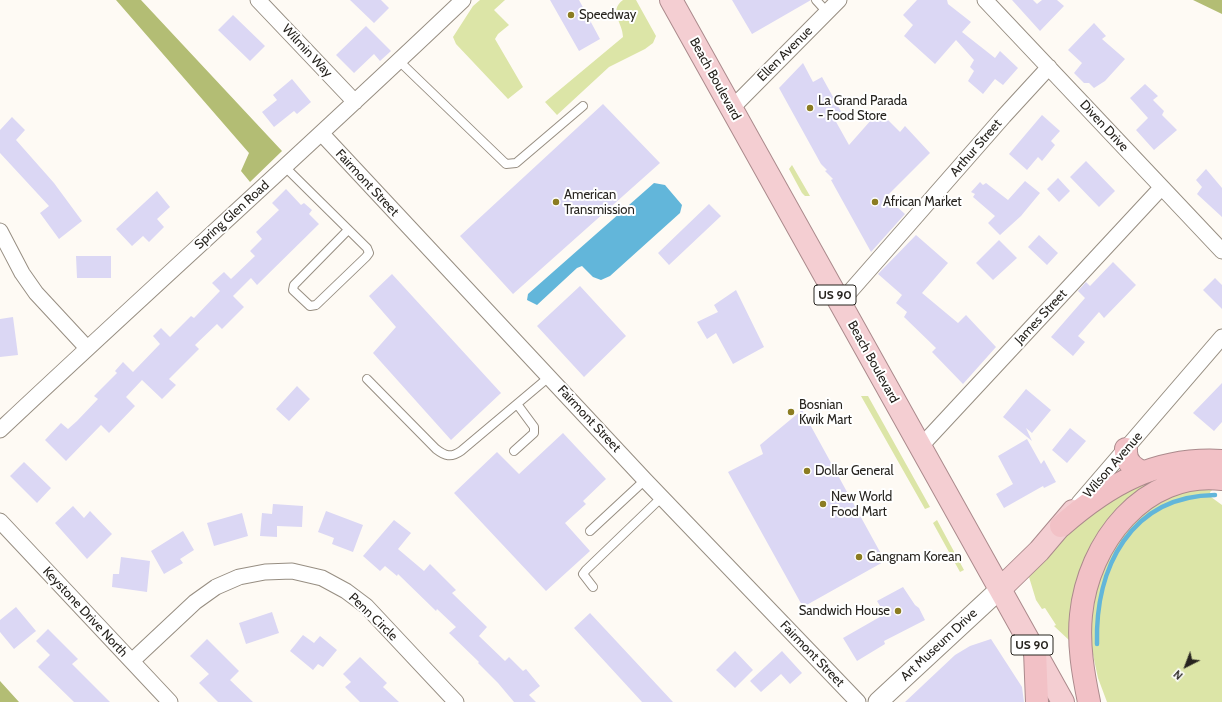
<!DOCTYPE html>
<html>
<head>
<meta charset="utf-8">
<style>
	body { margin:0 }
	#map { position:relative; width:1222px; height:702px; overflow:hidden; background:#fefaf4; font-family:Cabin,sans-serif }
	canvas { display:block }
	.north { position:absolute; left:1166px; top:646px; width:40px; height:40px; -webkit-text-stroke:3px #fff; paint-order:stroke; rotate:222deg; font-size:11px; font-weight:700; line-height:16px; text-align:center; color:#27241f }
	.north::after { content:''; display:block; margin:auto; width:14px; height:18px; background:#27241f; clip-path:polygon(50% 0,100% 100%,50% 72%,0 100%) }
</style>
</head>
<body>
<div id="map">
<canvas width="1222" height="702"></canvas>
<div class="north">N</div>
</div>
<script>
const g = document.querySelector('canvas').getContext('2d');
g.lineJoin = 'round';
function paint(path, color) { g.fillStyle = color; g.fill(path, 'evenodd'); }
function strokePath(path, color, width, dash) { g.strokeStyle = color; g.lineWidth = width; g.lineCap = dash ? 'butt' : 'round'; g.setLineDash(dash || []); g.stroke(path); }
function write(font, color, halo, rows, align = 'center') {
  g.font = font + ' Cabin,sans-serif'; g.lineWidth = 4; g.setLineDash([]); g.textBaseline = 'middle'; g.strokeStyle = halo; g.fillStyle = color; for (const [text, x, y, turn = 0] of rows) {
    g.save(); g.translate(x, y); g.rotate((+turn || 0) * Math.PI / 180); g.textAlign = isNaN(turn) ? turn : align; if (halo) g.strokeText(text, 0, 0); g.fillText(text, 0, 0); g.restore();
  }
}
const green = new Path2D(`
	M480,0H505L494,10L509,25L498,34L495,39L523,87L508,99L456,44L453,37L473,6Z
	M623,0H636L656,36L653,43L645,49L609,67L557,115L545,102L623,37C623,23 608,11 623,0Z
	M792,165L810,196H805L802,193L789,169Z
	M861,396H868L930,507L925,509Z
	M1174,470L1135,497L1071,642L1054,626L1056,625L1045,608L1042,609L1036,600L1029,577L1074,526L1094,507Z
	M1218,485L1210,492L1211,497L1222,505V702H1107L1098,678L1087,627L1097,579L1124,529L1163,496Z
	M937,520L964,570L960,572L933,523Z`);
const forest = new Path2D(`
	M116,0H141L282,151L250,182L241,171L249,153Z
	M1193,0H1222V14Z
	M0,681L19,702H0Z`);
const water = new Path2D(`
	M654,183L665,185L682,205L680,213L610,276L601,280L593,277L582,266L577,268L537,305L527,300L528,294Z`);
const stream = new Path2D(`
	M1097,644C1095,568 1130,496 1215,495`);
const building = new Path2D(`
	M350,0H381L389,8L374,23Z
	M550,0H579L600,39L579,51Z
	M732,0H811L752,34Z
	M917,0H947L948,4L971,22L962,32L995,58L1000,51L1018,68L1003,85L995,79L983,94L968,81L974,71L970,67L974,60L956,40L935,64L904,36L913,25L903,15Z
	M1012,0H1033L1037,4L1042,0H1057L1064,6L1040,31Z
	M233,15L265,46L250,61L218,30Z
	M1094,23L1106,36L1102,39L1125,59L1105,81L1094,88L1089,83H1084L1074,73L1082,63L1068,50Z
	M366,26L391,51L380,61L374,54L354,73L336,55Z
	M803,63L813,82L822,77L843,115L835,120L849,145L879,111L900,132L905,126L930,153L886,197L905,214L871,252L831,180L833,179L825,171L827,170L821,164L779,88Z
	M292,79L311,102L297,114L294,111L274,127L262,112L277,100L273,95Z
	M1145,84L1158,96L1153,100L1164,111L1162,115L1177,130L1154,150L1136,130L1148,118L1130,98Z
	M603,104L660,163L513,294L460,236Z
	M1042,115L1060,131L1051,141L1055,145L1042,161L1038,157L1027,170L1009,154Z
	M12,117L25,130L16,140L54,183L82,221L59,239L40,213L49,206L0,153V130Z
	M1086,161L1115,191L1099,207L1070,177Z
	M1206,169L1222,188V217L1197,194L1202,187L1196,180Z
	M1058,178L1070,191L1059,202L1047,189Z
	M1025,181L1040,193L1021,216L1000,235L988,223L995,216L973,197L975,194L971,192L980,182L983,185L986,183L1008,200Z
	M286,189L301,205L304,203L312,210L309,214L319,224L257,285L251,278L233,296L244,307L222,329L217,324L195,345L199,349L169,379L176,385L162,399L142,380L126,397L135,406L109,433L101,425L66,461L45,440L61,423L68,429L77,421L98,399L94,396L117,373L115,371L123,362L133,372L160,344L153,336L161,328L170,337L191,316L194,318L220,291L212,283L224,272L231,279L255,256L250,251L262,239L256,232L279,210L272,203Z
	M157,191L170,207L157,219L164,227L149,242L143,236L132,246L116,229Z
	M709,204L721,216L669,265L658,253Z
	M916,235L948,263L922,293L958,323L966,315L996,347L963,384L932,352L936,348L904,317L907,312L896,303L902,295L878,274Z
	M1039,235L1058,253L1047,265L1028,247Z
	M999,240L1017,258L993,280L976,263Z
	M76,256H111V278H77Z
	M1113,262L1136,285L1104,318L1099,312L1078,336L1085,342L1073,356L1051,337L1085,298L1078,291L1086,282L1090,286Z
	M392,274L501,393L451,440L373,353L396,327L369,296Z
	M1215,278L1222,285V309L1203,290Z
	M580,286L626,336L584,377L537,326Z
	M736,290L764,347L733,364L716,333L707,339L697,322L718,312L714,305Z
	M13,317L18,355L0,357V319Z
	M1222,383V422L1214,431L1193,413Z
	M297,386L310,399L289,421L276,409Z
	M1026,389L1051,410L1032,433L1026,428L1032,441L1003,417Z
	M802,410L885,561L803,607L728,472L763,454L760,445Z
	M1070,428L1086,441L1067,463L1052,450Z
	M563,433L606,479L583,501L586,504L565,523L590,551L546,591L454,493L497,452L519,474Z
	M1027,439L1041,464L1044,460L1056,482L1044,488L1043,486L1004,508L996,494L1013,484L998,456Z
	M24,462L51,488L37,503L10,476Z
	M273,504L303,506L302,527L277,526V537L260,536L262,513L272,514Z
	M73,506L84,518L90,511L112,534L87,559L55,523Z
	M326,511L363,525L353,552L332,544L334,538L318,532Z
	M242,513L248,536L214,546L207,523Z
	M394,520L411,533L398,549L424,571L430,564L456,590L452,593L487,627L479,636L505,661L509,657L523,671L526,669L540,686L529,695L536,702H514L498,683L478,663L479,662L449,633L456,627L437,609L436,611L398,574L397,576L385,566L380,571L363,556Z
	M183,531L194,550L180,559L183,563L164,574L151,551Z
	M121,557L150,561L147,592L112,587L113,574H119Z
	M903,587L915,605L919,608L925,620L884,641L885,644L857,661L843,638L885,614L877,601Z
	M16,607L36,631L14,649L0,632V620Z
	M272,612L279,633L246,644L239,623Z
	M590,613L673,702H642L574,628Z
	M48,629L78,659L72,664L110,702H74L38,667L50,655L36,641Z
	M303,635L314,643L320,636L337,650L323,667L318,664L313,670L290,651Z
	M207,639L239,671L230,680L253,702H218L199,683L209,674L190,656Z
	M991,639L1022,687L1024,702H905L955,655L970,646Z
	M735,651L753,670L735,688L716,670Z
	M782,651L802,673L790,684L781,674L761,692L750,681Z
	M360,657L387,683L383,687L399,702H360L345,687L351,682L343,674Z`);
const service = new Path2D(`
	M816,0L827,12
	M399,61L506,164L516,163L583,106
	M285,167L367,248L369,253L366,257L316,305L310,306L293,290L294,285L348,230
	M367,379L436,449C445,456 451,458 461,451L549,377
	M514,451L534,433V427L517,404
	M590,531L645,480
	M593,587L583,574L586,570L662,497`);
const minor = new Path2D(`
	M258,0L355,102
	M985,0L1222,251
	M731,109L839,0
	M322,134L645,480L858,702
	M0,231L22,273L36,293L87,348
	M840,303L1004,116L1049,67
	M0,430C153,286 311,145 463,0
	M921,446L1161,188
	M1079,503L1222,337
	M0,521L170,702
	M132,661L195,602L216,587L239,577L265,572L292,571L322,578L346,591L366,606L456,702`);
const tertiary = new Path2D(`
	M878,702L1000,589`);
const trunk = new Path2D(`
	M671,0L1063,702
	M1000,589L1039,551L1073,511`);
const motorway = new Path2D(`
	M1126,449C1125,461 1133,469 1144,472
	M1061,526C1109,484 1156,457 1222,461
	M1035,651L1037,702
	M1089,702C1083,673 1078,644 1081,615C1088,543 1144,470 1222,479`);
const markers = [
	[571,15,4,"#8b7c21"],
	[810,108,4,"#8b7c21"],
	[556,202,4,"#8b7c21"],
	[875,202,4,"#8b7c21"],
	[791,412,4,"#8b7c21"],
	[807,471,4,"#8b7c21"],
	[823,504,4,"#8b7c21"],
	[859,557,4,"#8b7c21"],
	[898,611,4,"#8b7c21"]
];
const shields = [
	[835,295,42],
	[1032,645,42]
];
const shieldNames = [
	["US 90",835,295],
	["US 90",1032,645]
];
const poiNames = [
	["Speedway",579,15],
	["La Grand Parada",818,101],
	["- Food Store",818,116],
	["American",564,195],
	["Transmission",564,210],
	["African Market",883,202],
	["Bosnian",799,405],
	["Kwik Mart",799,420],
	["Dollar General",815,471],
	["New World",831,497],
	["Food Mart",831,512],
	["Gangnam Korean",867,557],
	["Sandwich House",890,611,"right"]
];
const streetNames = [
	["Wilmin Way",307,51,47],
	["Ellen Avenue",785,54,-45],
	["Beach Boulevard",715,79,61],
	["Diven Drive",1104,126,47],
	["Arthur Street",976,148,-49],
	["Fairmont Street",367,183,47],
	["Spring Glen Road",232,215,-42],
	["James Street",1041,317,-47],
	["Beach Boulevard",873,362,61],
	["Fairmont Street",589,419,47],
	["Wilson Avenue",1113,465,-49],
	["Keystone Drive North",85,612,47],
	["Penn Circle",373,617,44],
	["Art Museum Drive",939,645,-43],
	["Fairmont Street",812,654,46]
];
paint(green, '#dce5a7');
paint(forest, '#b3bd74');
paint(water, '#62b6da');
strokePath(stream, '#62b6da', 4.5);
paint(building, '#dbd7f4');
strokePath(service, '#978e82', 10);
strokePath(minor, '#978e82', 17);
strokePath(tertiary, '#978e82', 21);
strokePath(trunk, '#ab8a8c', 24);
strokePath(motorway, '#ab8a8c', 24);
strokePath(service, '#fff', 8);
strokePath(minor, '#fff', 15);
strokePath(tertiary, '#fff', 19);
strokePath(trunk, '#f4ced2', 22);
strokePath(motorway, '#f2c1c6', 22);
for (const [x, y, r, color] of markers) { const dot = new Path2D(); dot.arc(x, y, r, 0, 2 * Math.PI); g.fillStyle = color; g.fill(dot); strokePath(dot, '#fff', 1.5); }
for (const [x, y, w] of shields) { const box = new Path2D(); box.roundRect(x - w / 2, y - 10, w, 20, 3); g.fillStyle = '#fff'; g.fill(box); strokePath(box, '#27241f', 1); }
write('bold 12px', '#27241f', null, shieldNames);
write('13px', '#27241f', '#fff', poiNames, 'left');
write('13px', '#27241f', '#fff', streetNames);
</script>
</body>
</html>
